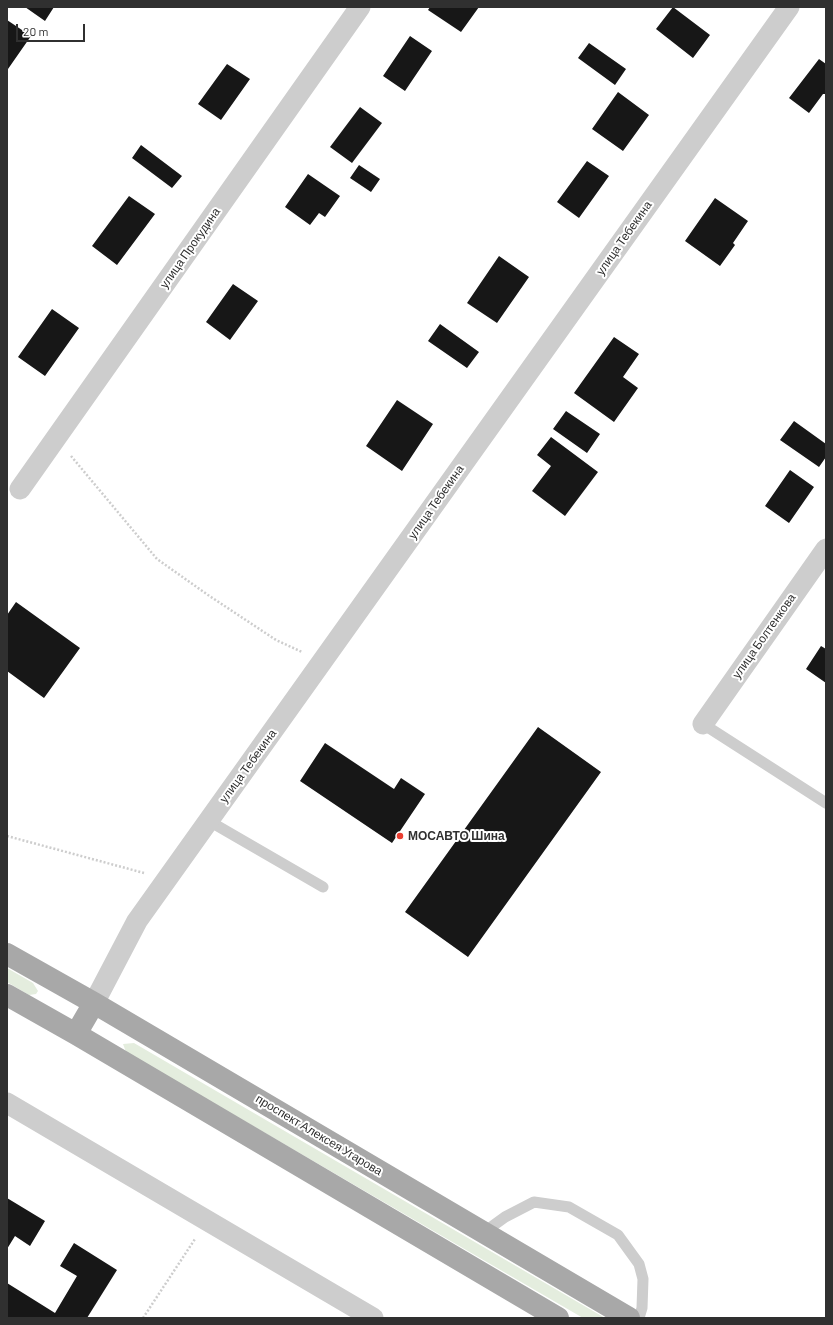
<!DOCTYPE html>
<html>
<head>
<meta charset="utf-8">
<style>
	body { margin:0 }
	#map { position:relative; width:833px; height:1325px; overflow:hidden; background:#fff; font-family:Barlow,sans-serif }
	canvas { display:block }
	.frame { position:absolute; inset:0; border:8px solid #303030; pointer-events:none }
	.scale { position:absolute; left:16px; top:24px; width:69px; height:18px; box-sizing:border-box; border:2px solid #303030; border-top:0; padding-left:5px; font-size:12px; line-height:14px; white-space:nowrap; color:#303030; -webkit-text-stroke:3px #fff; paint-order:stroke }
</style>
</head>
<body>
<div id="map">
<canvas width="833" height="1325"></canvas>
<div class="frame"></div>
<div class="scale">20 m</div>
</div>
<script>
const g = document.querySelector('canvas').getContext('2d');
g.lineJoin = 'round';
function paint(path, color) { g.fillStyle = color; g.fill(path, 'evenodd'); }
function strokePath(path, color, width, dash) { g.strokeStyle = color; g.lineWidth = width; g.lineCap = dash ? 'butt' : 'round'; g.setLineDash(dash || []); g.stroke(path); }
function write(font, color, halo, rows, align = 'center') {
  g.font = font + ' Barlow,sans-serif'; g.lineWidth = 4; g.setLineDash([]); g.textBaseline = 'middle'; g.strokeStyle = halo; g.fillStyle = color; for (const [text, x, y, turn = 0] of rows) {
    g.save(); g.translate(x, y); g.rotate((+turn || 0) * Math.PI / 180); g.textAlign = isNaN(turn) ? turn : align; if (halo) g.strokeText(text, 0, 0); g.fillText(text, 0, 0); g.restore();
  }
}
const green = new Path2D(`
	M7,968L33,983L38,991L36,994L29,995L7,982Z
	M134,1043L605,1318H583L126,1052L123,1044Z`);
const building = new Path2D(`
	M25,7H54L45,21Z
	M430,7H479L461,32L428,10Z
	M673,7L710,35L693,58L656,29Z
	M7,20L31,36L8,69L7,68Z
	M410,36L432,51L405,91L383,76Z
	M589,43L626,69L615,85L578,58Z
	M819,59L826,64V94H823L809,113L789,98Z
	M227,64L250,79L221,120L198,104Z
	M618,92L649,115L623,151L592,129Z
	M360,107L382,123L352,163L330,147Z
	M141,145L182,176L172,188L132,158Z
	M587,161L609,176L579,218L557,202Z
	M359,165L380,179L371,192L350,178Z
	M308,174L340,196L325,217L319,213L310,225L285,207Z
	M129,196L155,214L117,265L92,246Z
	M715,198L748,221L733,243L735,245L720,266L685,241Z
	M499,256L529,277L497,323L467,303Z
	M233,284L258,301L230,340L206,322Z
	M52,309L79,328L45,376L18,357Z
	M440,324L479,352L467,368L428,341Z
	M614,337L639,354L623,377L638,388L614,422L574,393Z
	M397,400L433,424L402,471L366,446Z
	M566,411L600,434L587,453L553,429Z
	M794,421L826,444V457L819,467L780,440Z
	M551,437L598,472L565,516L532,491L551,466L537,455Z
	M790,470L814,487L789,523L765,506Z
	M16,602L80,648L44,698L7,671V615Z
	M821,646L826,649V683L806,669Z
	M538,727L601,772L468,957L405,912Z
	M325,743L394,789L401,778L425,794L392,843L300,781Z
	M7,1198L45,1221L30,1246L15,1236L7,1249Z
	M74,1243L117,1270L87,1318H7V1283L55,1313L77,1276L60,1266Z`);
const path = new Path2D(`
	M71,456L157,559L208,595L276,640L302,652
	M7,836L144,873
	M143,1318L195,1239`);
const service = new Path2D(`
	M703,724L826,803
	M209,821L323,887
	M483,1233L505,1217L534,1202L569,1207L618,1235L639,1264L643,1279L642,1308L639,1318`);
const minor = new Path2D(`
	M20,489L360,7
	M703,724L826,549
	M94,1003L137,921L789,7
	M7,1103L373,1318`);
const primary = new Path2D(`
	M7,954L94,1003L629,1318
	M7,995L76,1034L558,1318
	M76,1034L94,1003`);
const markers = [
	[400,836,4,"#e93d30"]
];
const streetNames = [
	["улица Тебекина",624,238,-55],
	["улица Прокудина",190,248,-55],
	["улица Тебекина",436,502,-55],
	["улица Болтенкова",764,636,-55],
	["улица Тебекина",248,766,-54],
	["проспект Алексея Угарова",319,1135,31]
];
const poiNames = [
	["МОСАВТО Шина",408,836]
];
paint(green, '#e4edde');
paint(building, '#171717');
strokePath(path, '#cdcdcd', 2.5, [2, 2]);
strokePath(service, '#cdcdcd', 11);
strokePath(minor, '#cdcdcd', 21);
strokePath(primary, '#a8a8a8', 22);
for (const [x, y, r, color] of markers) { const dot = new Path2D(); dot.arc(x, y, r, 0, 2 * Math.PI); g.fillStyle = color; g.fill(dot); strokePath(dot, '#fff', 1.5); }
write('12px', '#303030', '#fff', streetNames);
write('bold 12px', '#303030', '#fff', poiNames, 'left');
</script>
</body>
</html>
